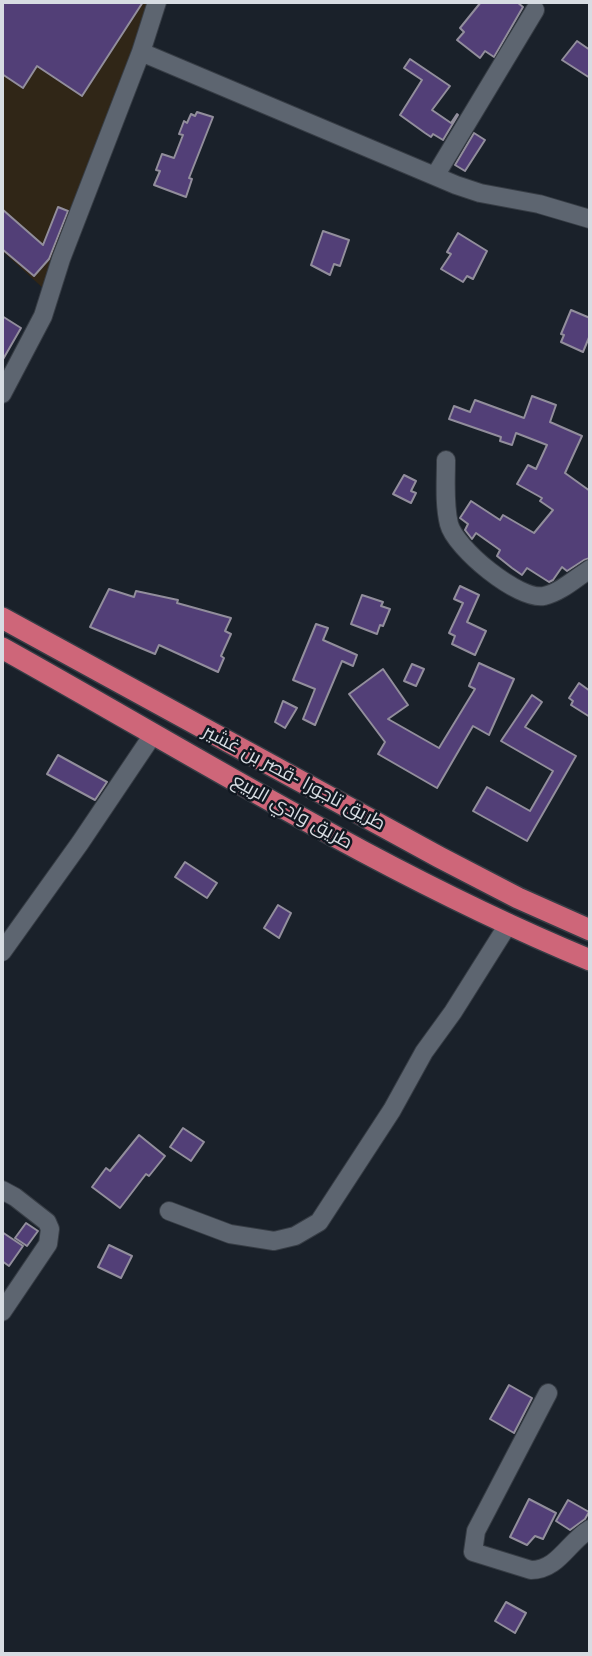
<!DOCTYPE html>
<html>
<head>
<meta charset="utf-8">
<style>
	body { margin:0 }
	#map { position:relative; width:592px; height:1656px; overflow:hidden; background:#1a212a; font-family:Helvetica,sans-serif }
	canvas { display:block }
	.frame { position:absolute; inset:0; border:4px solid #d7dce2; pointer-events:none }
</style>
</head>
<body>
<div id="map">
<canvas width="592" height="1656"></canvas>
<div class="frame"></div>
</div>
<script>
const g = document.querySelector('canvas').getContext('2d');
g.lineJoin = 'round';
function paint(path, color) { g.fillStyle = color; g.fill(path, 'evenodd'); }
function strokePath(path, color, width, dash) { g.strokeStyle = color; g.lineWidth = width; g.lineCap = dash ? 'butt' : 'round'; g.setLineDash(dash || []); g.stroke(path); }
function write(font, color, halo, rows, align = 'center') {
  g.font = font + ' Helvetica,Cairo,sans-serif'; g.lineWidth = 5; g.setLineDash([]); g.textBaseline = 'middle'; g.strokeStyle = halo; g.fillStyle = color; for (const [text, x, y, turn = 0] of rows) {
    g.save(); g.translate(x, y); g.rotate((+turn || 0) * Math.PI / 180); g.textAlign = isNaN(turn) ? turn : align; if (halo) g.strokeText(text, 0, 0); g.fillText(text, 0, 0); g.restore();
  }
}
const industrial = new Path2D(`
	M2,2H154L44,289L2,251Z`);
const building = new Path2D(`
	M2,2H143L82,96L37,66L23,88L2,74Z
	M481,2H517L523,7L494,57L485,51L480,58L457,40L464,32L460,28Z
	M577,41L590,50V78L562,60Z
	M410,59L450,86L432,110L451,123L457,114L458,115L443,140L433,134L431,137L425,133L400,115L422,80L404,68Z
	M197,112L213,117L189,178L192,179L186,197L154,185L160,171L156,170L162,154L174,158L183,135L179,134L184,121L187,123L191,114L195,116Z
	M474,133L485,140L465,171L455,165Z
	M58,207L68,211L49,259L34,276L2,249V209L43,245Z
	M323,231L349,240L340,266L334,264L330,275L311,265Z
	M458,233L487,251L473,279L467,276L463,282L441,269L451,254L447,252Z
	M571,310L590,318V335L583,352L561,342L564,335L561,334Z
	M2,316L21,328L2,361Z
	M532,396L556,405L550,422L582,436L565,473L590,491V558L584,560L567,571L562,567L553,580L549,582L527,568L522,575L512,568L497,556L500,550L476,533L472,539L465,530L468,524L460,518L471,501L500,520L503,515L534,533L553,510L540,501L542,498L517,484L528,465L536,469L547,445L516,433L512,445L500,441L501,437L449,419L454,406L470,412L475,400L524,418Z
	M404,475L416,481L411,491L416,493L411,503L393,494Z
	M460,586L479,595L467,622L486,631L475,655L452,644L455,636L449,633L463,603L454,599Z
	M109,589L134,597L136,591L178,600L177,603L231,618L225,631L231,634L221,656L224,658L218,672L159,645L155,654L90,627Z
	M362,595L383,602L381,606L390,609L383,626L380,625L377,634L351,624Z
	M316,624L328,628L323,640L357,655L353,666L342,661L315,725L303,719L315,689L293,680Z
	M479,663L514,679L489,735L473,726L437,788L378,754L385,742L349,694L383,669L408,705L388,719L439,748L475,689L469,686Z
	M412,664L424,669L416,686L404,681Z
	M579,683L590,691V717L571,705L573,701L569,698Z
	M532,695L542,702L525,727L576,756L527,841L473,811L487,787L530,811L553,771L501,741Z
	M283,701L297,708L285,728L275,722Z
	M58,755L107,782L95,800L47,774Z
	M185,862L217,883L207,898L175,877Z
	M278,905L291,913L279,938L264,928Z
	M183,1128L204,1142L191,1161L170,1147Z
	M139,1135L165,1156L149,1176L146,1174L120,1208L92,1187L106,1168L110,1171Z
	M26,1223L38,1231L27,1246L15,1238Z
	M2,1232L23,1246L9,1266L2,1261Z
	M109,1245L132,1256L121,1278L98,1267Z
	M509,1385L532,1398L514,1433L490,1419Z
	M529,1499L556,1513L543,1539L535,1536L527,1545L510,1537Z
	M568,1500L589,1512L585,1519L570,1530L556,1521Z
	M506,1602L526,1613L515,1633L495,1621Z`);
const minor = new Path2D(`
	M141,52L456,185L480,193L539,204L590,219
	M435,176L535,10
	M2,394L43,316L61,259L141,52L157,2
	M446,460C446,481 444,504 449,524C455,548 519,601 544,596C561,592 576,578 590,569
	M2,952L80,843L154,733
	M2,1190L15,1197L47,1222L50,1229L48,1244L2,1312
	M169,1211L230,1234L274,1241L295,1236L319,1222L392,1110L424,1052L453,1012L509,923
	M548,1393L476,1531L473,1552L531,1570C558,1570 568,1542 590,1529`);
const trunk = new Path2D(`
	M2,618L439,857L518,898L590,930
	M2,648C196,756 384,875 590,960`);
const streetNames = [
	["طريق تاجورا -قصر بن غشير",294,778,28],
	["طريق وادي الربيع",292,812,29]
];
paint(industrial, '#302617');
paint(building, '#523f77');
strokePath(building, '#928e9c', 2);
strokePath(minor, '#373d45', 20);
strokePath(trunk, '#373d45', 24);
strokePath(minor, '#5d6570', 18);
strokePath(trunk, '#ce6679', 21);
write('19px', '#d7dce2', '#111821', streetNames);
</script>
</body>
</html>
